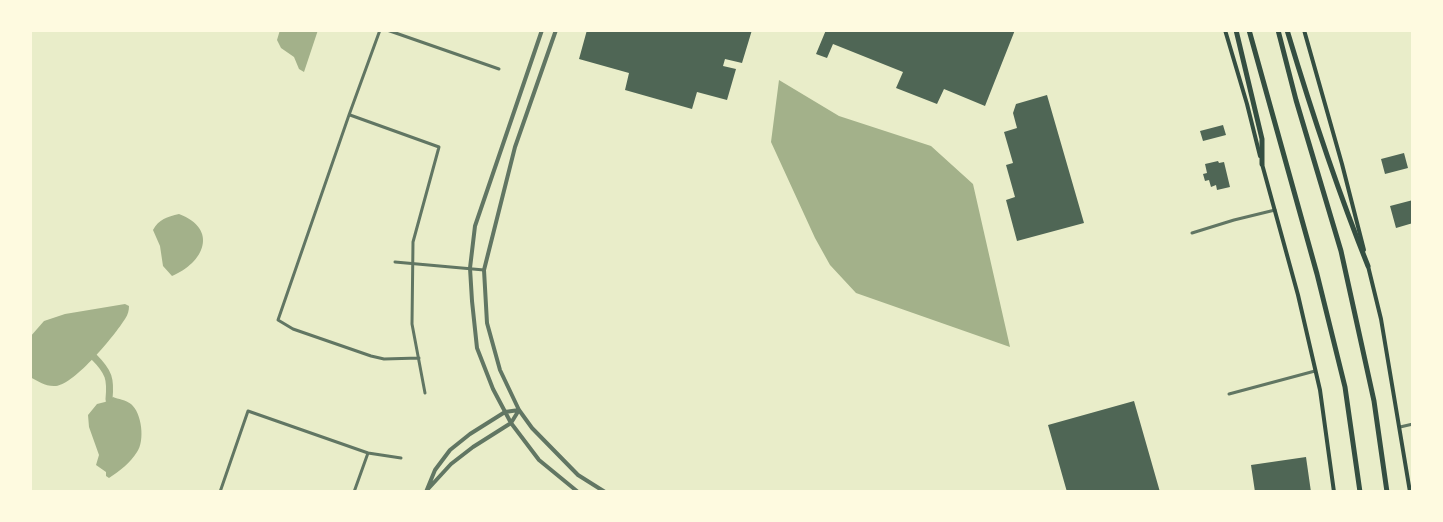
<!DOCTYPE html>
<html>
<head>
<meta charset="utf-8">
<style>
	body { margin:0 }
	#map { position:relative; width:1443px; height:522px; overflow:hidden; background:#e9edc9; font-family:Manrope,sans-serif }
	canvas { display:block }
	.frame { position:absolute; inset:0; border:32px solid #fefae0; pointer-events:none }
</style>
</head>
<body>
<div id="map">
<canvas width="1443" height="522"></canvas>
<div class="frame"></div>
</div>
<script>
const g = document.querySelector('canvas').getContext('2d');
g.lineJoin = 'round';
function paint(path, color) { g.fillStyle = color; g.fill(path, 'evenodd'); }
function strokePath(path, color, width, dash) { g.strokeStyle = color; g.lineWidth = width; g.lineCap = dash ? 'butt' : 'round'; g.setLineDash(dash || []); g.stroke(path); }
const water = new Path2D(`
	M280,30H318L304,72L299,69L294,57L281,48L277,40Z
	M779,80L839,116L931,146L973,184L1010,347L856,293L830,265L815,238L771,142Z
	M179,214C219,229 204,263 172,276L163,266L160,246L153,230C159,219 167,217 179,214Z
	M125,304L129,306C129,310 128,315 125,319C115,335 75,384 56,386C46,387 38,381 30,377V337L44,321L65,314Z
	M113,397C118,399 126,400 131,404C142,413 145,441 137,452C130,463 120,471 109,478L106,476V472L96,465L99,455L89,427L88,415L97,404L105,402Z`);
const canal = new Path2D(`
	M94,357C109,372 111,379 109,399`);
const building = new Path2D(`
	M587,30H752L742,63L725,59L723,66L736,69L727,100L697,92L692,109L625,90L629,73L579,59Z
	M826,30H1015L985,106L944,89L937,104L896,88L903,72L833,44L827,58L816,54Z
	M1047,95L1084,223L1017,241L1006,200L1015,197L1006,165L1013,163L1004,132L1017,128L1013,113L1016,104Z
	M1223,125L1226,135L1203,141L1200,131Z
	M1404,153L1408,168L1385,174L1381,159Z
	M1218,161L1219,163L1224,162L1230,187L1217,190L1216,185L1211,187L1209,180L1205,181L1203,174L1207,173L1205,164Z
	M1413,200V223L1396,228L1390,206Z
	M1134,401L1160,492H1067L1048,425Z
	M1306,457L1311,492H1255L1251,465Z`);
const minor = new Path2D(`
	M380,30L349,115L278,320L293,329L371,356L384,359L419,358
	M387,30L499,69
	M350,115L439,147L413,242L412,324L425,393
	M1192,233L1234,220L1275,210
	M395,262L484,270
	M1229,394L1315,371
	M1400,427L1413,424
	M220,492L248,411L368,453L401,458
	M354,492L368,453`);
const tertiary = new Path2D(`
	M542,30L475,226L470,268L472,301L477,348L493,389L511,423L539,460L578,492
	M556,30L515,147L484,270L487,323L500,370L519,410L532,428L578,475L605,492
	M428,489L451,464L473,447L511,423L519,410
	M426,492L435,470L450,450L470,434L505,412L519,410`);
const secondary = new Path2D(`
	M1225,30L1247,104L1260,156
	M1304,30L1342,164L1364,250
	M1262,164L1298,295L1320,390L1334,492
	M1368,266L1381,319L1410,492`);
const motorway = new Path2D(`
	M1236,30L1262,139V164
	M1249,30L1317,274L1345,387L1360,492
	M1278,30L1296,100L1341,251L1374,401L1387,492
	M1287,30C1311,110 1337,189 1368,266`);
paint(water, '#a3b18a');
strokePath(canal, '#a3b18a', 7);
paint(building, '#4f6655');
strokePath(minor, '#617663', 3);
strokePath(tertiary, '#617663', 4);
strokePath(secondary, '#344e41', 4);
strokePath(motorway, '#344e41', 5);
</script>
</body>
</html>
